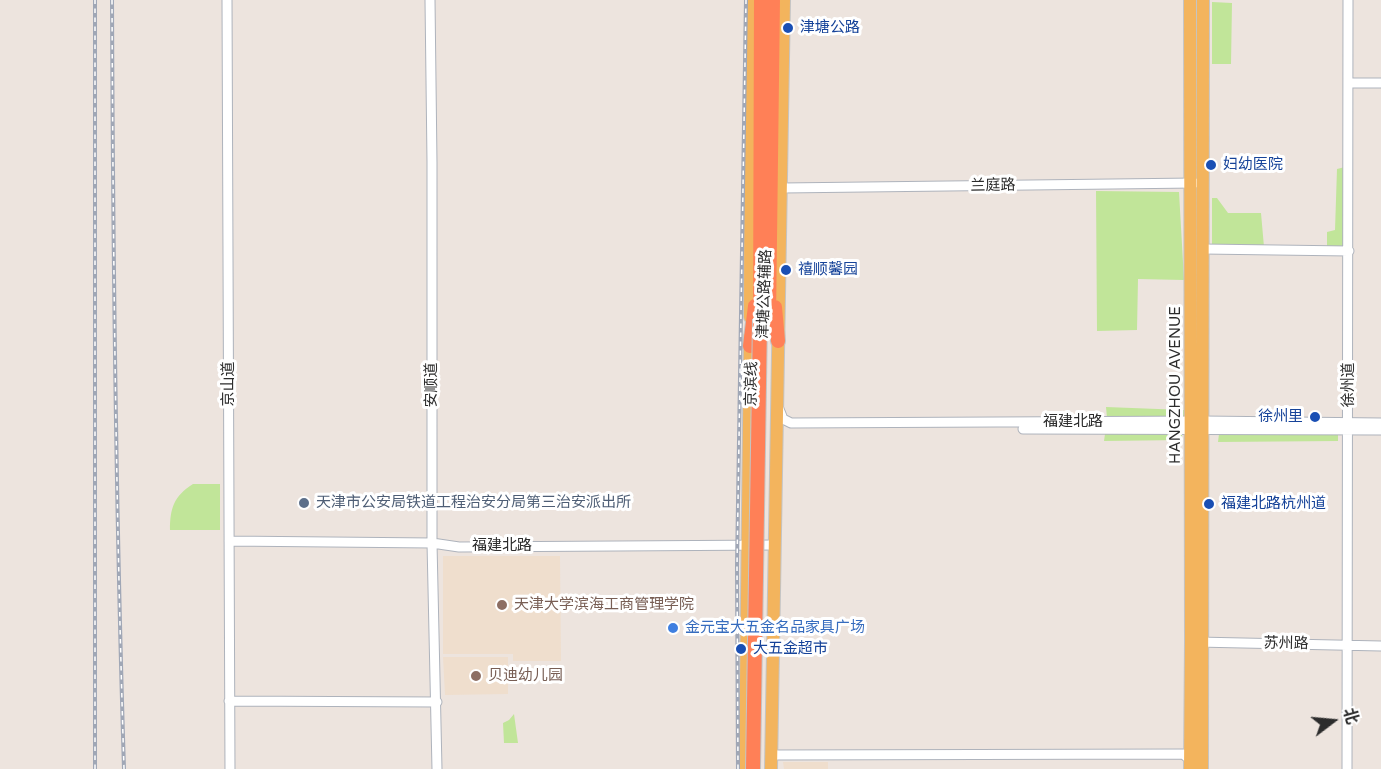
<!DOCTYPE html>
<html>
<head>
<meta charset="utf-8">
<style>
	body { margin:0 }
	#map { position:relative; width:1381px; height:769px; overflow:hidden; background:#ede4de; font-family:"Varela Round","Noto Sans SC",sans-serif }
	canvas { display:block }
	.north { position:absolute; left:1303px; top:691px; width:60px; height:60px; -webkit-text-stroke:4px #fff; paint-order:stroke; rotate:74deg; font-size:16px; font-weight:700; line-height:24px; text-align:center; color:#2c2c2c }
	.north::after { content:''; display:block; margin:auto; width:21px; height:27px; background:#2c2c2c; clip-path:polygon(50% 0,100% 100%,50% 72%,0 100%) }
</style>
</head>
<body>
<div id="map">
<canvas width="1381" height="769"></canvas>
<div class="north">北</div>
</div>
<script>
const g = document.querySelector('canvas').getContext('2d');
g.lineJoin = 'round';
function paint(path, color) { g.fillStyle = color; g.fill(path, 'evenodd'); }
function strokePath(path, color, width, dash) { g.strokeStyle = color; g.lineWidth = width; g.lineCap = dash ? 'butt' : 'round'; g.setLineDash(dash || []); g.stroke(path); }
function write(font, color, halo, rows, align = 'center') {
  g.font = font + ' "Varela Round","Noto Sans SC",sans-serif'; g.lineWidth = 6; g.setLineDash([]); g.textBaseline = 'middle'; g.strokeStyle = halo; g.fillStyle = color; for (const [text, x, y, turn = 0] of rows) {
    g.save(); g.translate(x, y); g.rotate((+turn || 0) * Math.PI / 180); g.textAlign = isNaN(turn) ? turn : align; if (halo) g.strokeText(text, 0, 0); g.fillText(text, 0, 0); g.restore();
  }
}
const education = new Path2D(`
	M443,556H560L561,661H513V654H443Z
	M443,657H508V694L445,695Z
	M783,762H828V769H784Z`);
const green = new Path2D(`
	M1212,2L1232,3L1231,64H1212Z
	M1345,167L1344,246H1327V232L1335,230L1337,169Z
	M1096,191L1179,192L1184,280L1138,279L1137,330L1097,331Z
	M1212,198H1217L1228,213H1261L1264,247L1212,244Z
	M1106,407L1184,410V419L1107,418Z
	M1182,433V440L1104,441L1105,434Z
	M1219,434L1338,435V441L1218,442Z
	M193,484H220V530H170C170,508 174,496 193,484Z
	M514,714L518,743H504L503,723L509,720Z`);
const minor = new Path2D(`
	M227,0L230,769
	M430,0L432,162V543L437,769
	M1349,83H1381
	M783,188L1195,183
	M1203,249L1349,251
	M779,409L783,419L791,423L1203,421L1381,423
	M1023,429L1381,430
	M229,541L432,543L459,547L775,545
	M1197,642L1381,646
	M229,701L437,702
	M771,755L1183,754L1194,763
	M1347,769L1348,0`);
const major = new Path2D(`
	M750,317L751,0
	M745,769L750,337
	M771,769C773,513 782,256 784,0
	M1190,769L1191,642L1190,0
	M1202,769L1203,0`);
const highway = new Path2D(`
	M775,307L778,341
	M760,319L761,0
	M769,319L773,0
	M750,346L755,306`);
const rail = new Path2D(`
	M112,0C113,256 116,513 124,769
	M95,769V0
	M738,769L737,566L746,0`);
const highwayBridge = new Path2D(`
	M753,769L760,319`);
const markers = [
	[788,28,6,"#1a4fb4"],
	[1211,165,6,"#1a4fb4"],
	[786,270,6,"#1a4fb4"],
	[1315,417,6,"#1a4fb4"],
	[304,503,6,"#5c6f8a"],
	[1209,504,6,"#1a4fb4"],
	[502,605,6,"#8d6e63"],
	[673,628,6,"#3f7fe0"],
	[741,649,6,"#1a4fb4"],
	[476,676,6,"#8d6e63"]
];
const transitNames = [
	["津塘公路",800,28],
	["妇幼医院",1223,165],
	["禧顺馨园",798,270],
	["徐州里",1303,417,"right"],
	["福建北路杭州道",1221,504],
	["大五金超市",753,649]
];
const streetNames = [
	["兰庭路",993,186,-1],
	["津塘公路辅路",765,294,-88],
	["京山道",229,384,-90],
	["京滨线",752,384,-89],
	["安顺道",432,385,-90],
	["HANGZHOU AVENUE",1176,385,-90],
	["徐州道",1349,385,-90],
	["福建北路",1073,422],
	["福建北路",502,546],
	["苏州路",1286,644,1]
];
const serviceNames = [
	["天津市公安局铁道工程治安分局第三治安派出所",316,503]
];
const educationNames = [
	["天津大学滨海工商管理学院",514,605],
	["贝迪幼儿园",488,676]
];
const shopNames = [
	["金元宝大五金名品家具广场",685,628]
];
paint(education, '#efdecd');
paint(green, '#c1e599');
strokePath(minor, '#aeb3bc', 11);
strokePath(major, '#c4c4c4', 14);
strokePath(highway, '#c4c4c4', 16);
strokePath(minor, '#fff', 9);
strokePath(major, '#f3b45d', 12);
strokePath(highway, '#ff8057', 14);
strokePath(rail, '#a0a7b6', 4);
strokePath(rail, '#fff', 1.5, [4.5]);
strokePath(highwayBridge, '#c4c4c4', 16, []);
strokePath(highwayBridge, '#ff8057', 14);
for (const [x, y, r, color] of markers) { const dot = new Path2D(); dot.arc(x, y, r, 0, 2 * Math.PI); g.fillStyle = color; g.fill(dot); strokePath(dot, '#fff', 2); }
write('15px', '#164399', '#fff', transitNames, 'left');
write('15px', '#2c2c2c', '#fff', streetNames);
write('15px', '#4e5e75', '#fff', serviceNames, 'left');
write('15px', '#785e54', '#fff', educationNames, 'left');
write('15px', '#366cbe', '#fff', shopNames, 'left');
</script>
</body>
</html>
